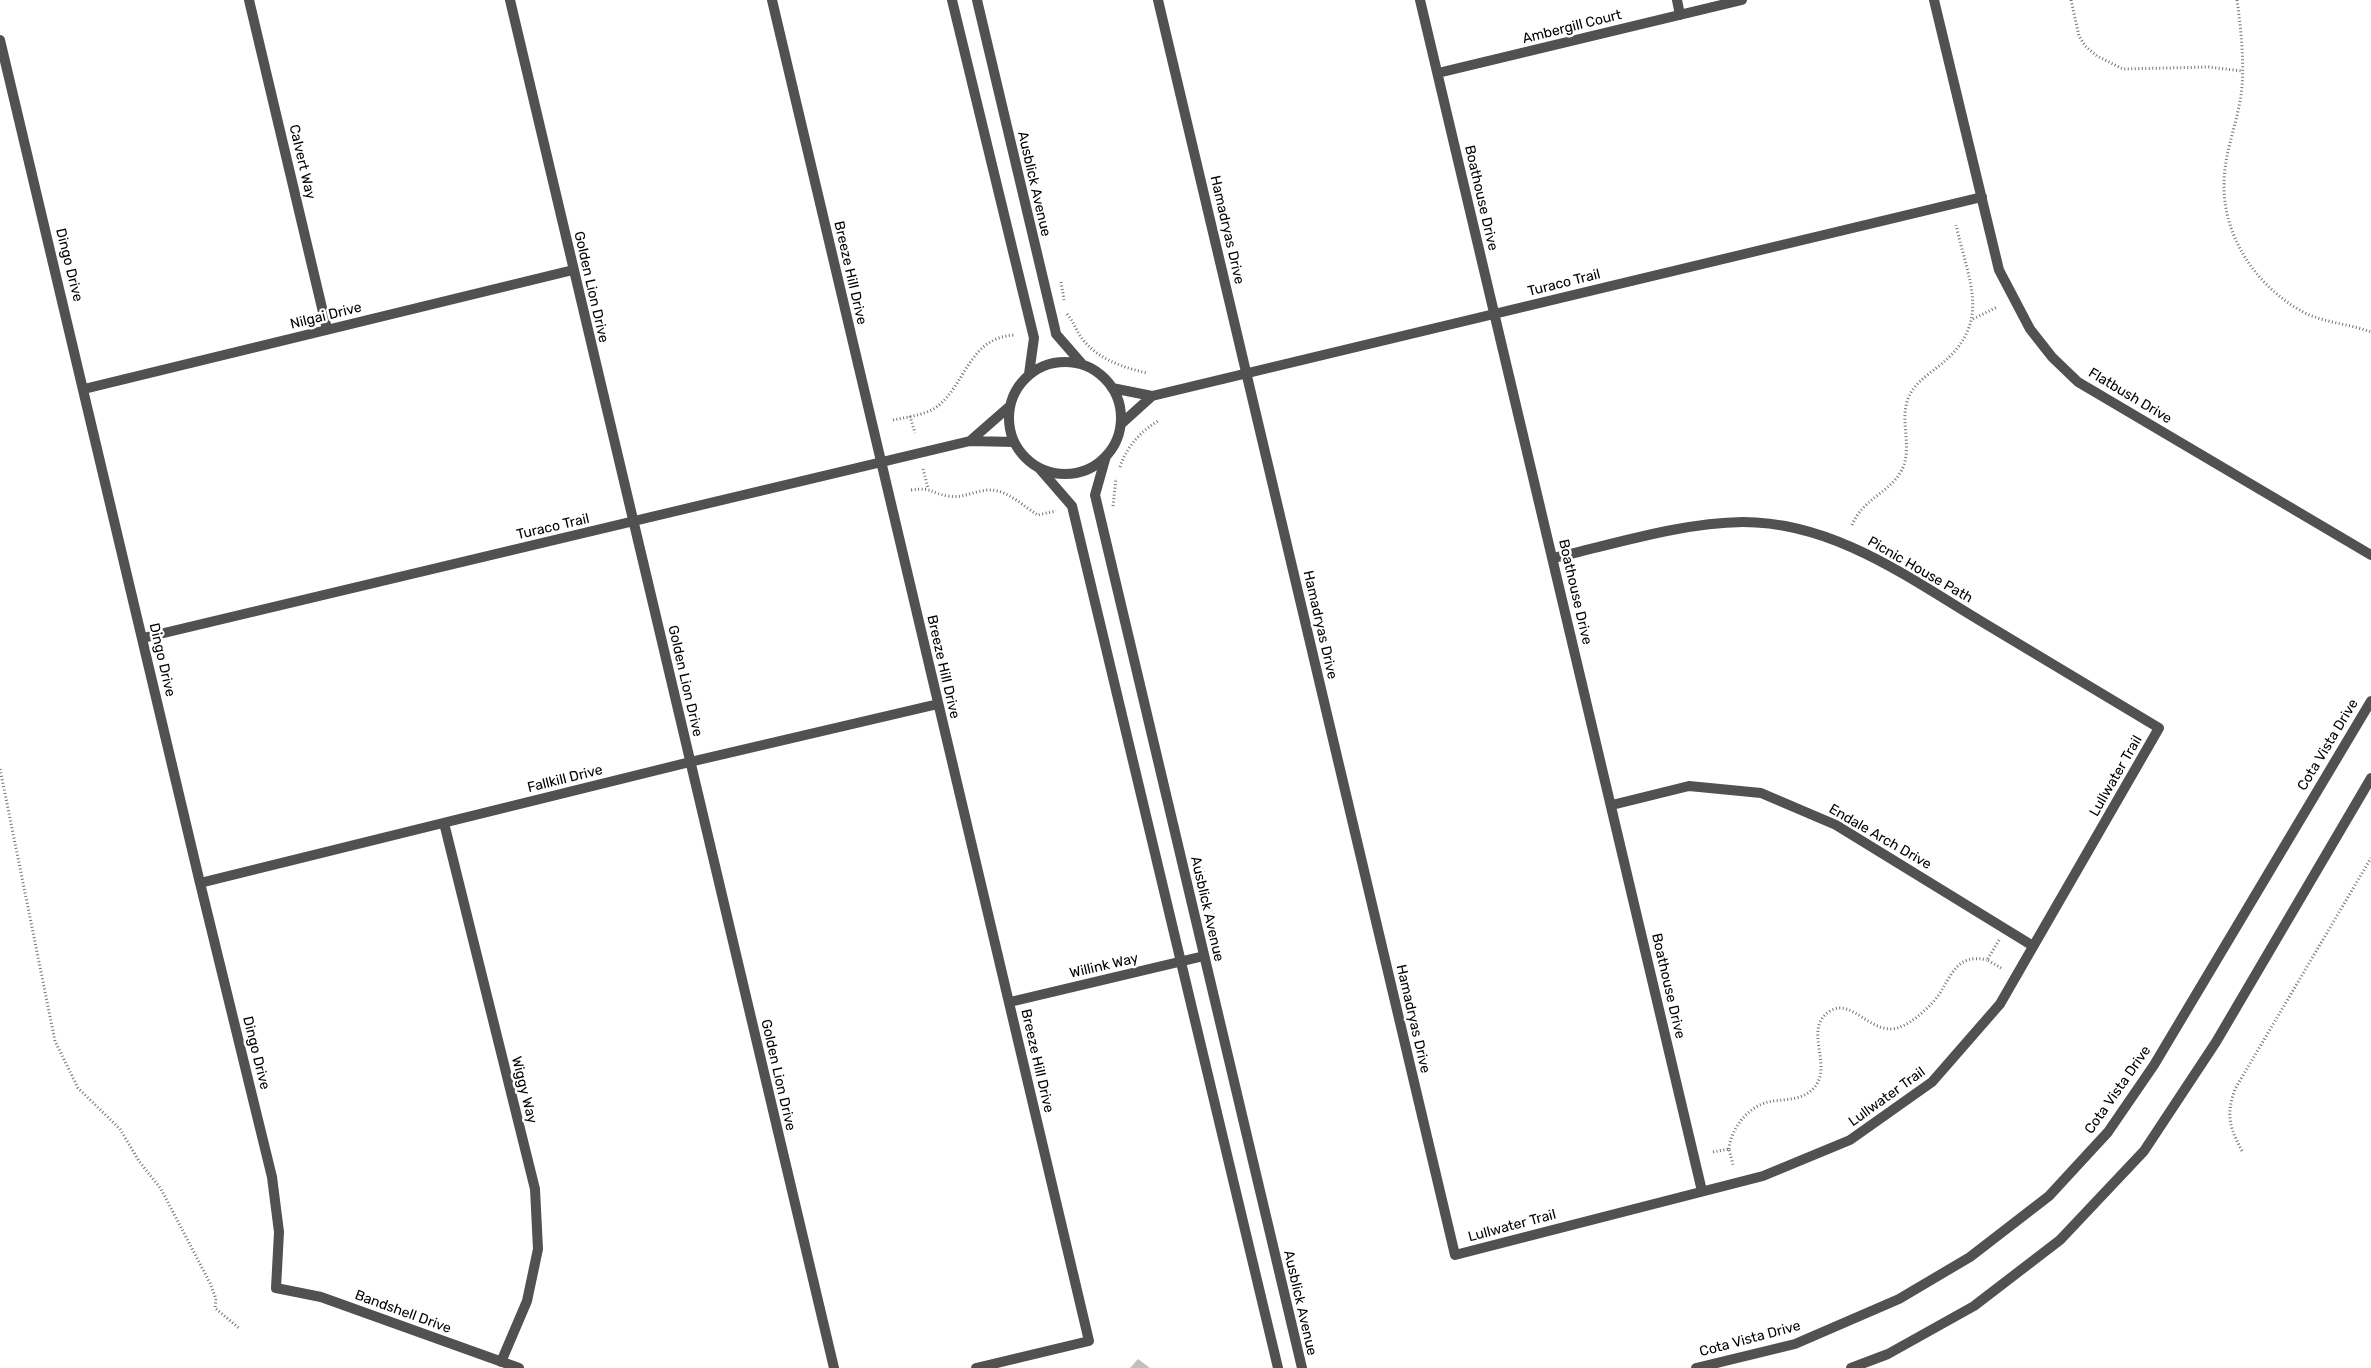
<!DOCTYPE html>
<html>
<head>
<meta charset="utf-8">
<style>
	body { margin:0 }
	canvas { display:block; background:#fff }
</style>
</head>
<body>
<canvas width="2371" height="1368"></canvas>
<script>
const g = document.querySelector('canvas').getContext('2d');
g.lineJoin = 'round';
function paint(path, color) { g.fillStyle = color; g.fill(path, 'evenodd'); }
function strokePath(path, color, width, dash) { g.strokeStyle = color; g.lineWidth = width; g.lineCap = dash ? 'butt' : 'round'; g.setLineDash(dash || []); g.stroke(path); }
function write(font, color, halo, rows, align = 'center') {
  g.font = font + ' Rubik,sans-serif'; g.lineWidth = 5; g.setLineDash([]); g.textBaseline = 'middle'; g.strokeStyle = halo; g.fillStyle = color; for (const [text, x, y, turn = 0] of rows) {
    g.save(); g.translate(x, y); g.rotate((+turn || 0) * Math.PI / 180); g.textAlign = isNaN(turn) ? turn : align; if (halo) g.strokeText(text, 0, 0); g.fillText(text, 0, 0); g.restore();
  }
}
const building = new Path2D(`
	M1138,1359L1150,1368H1130Z`);
const path = new Path2D(`
	M2071,0L2079,36L2085,46L2097,56L2123,69L2209,67L2242,71
	M2237,0C2241,29 2244,58 2242,87C2239,120 2224,151 2224,184C2223,239 2259,289 2305,313C2326,323 2350,324 2371,332
	M1061,282L1064,300
	M1067,314C1072,320 1075,327 1079,334C1094,358 1121,367 1147,373
	M1973,319L1997,307
	M910,416L915,433
	M893,420C908,417 926,415 938,406C967,382 969,338 1014,335
	M1120,467C1127,446 1140,432 1158,421
	M923,469L928,488
	M911,490C934,487 929,493 948,496C962,499 976,490 990,490C1008,490 1024,507 1038,515L1056,511
	M1113,506L1116,478
	M1852,525C1863,499 1887,494 1900,473C1914,451 1900,425 1907,402C1911,386 1926,376 1939,366C1993,323 1969,283 1956,225
	M0,769L55,1041L78,1088L120,1129L139,1161L161,1189L210,1283L216,1299L215,1308L239,1328
	M1198,862L1203,870L1205,894
	M1208,904L1213,914V924
	M1999,940L1987,960L2003,969
	M1729,1149C1731,1128 1748,1107 1768,1102C1782,1099 1800,1101 1812,1090C1836,1067 1801,1030 1830,1011C1853,997 1872,1038 1900,1027C1912,1023 1930,1007 1938,996C1952,975 1957,953 1987,960
	M2242,1151C2229,1126 2226,1115 2235,1089L2371,858
	M1713,1152L1729,1149L1733,1165`);
const street = new Path2D(`
	M249,0L327,329
	M510,0L834,1368
	M772,0L1089,1341L976,1368
	M952,0L1034,338L1029,374
	M977,0L1055,329L1056,334L1083,365
	M1158,0L1455,1255L1763,1176L1850,1140L1932,1082L2000,1004L2159,728C2101,693 2042,658 1984,623C1909,578 1834,522 1743,522C1679,523 1615,544 1553,558
	M1420,0L1702,1191
	M1677,0L1680,15
	M1934,0L1999,270L2030,329L2052,357L2078,382L2371,555
	M0,40L200,883L272,1177L279,1232L276,1288L321,1297L519,1368
	M1438,73L1742,0
	M1009 418a56 56 0 1 1 112 0a56 56 0 1 1-112 0Z
	M1112,388L1152,396L1121,424
	M84,389L573,270
	M1152,396L1982,197
	M1010,406L970,441L1014,442
	M1106,456L1095,495L1302,1368
	M1039,468L1072,506L1278,1368
	M143,638L970,441
	M1612,805L1689,786L1761,793L1836,825L2033,946
	M444,823L535,1189L538,1249L527,1301L501,1362
	M200,883L690,762L938,704
	M1010,1002L1204,956
	M1696,1368L1795,1344L1899,1299L1970,1257L2049,1196L2108,1132L2154,1065L2371,701
	M1851,1368L1888,1354L1974,1306L2060,1240L2144,1151L2216,1042L2371,778`);
const streetNames = [
	["Ambergill Court",1572,27,-14],
	["Calvert Way",302,162,77],
	["Ausblick Avenue",1034,184,77],
	["Boathouse Drive",1481,198,77],
	["Hamadryas Drive",1227,230,77],
	["Dingo Drive",69,265,76],
	["Breeze Hill Drive",850,273,77],
	["Turaco Trail",1564,283,-14],
	["Golden Lion Drive",591,287,77],
	["Nilgai Drive",326,316,-14],
	["Flatbush Drive",2130,396,31],
	["Turaco Trail",553,527,-13],
	["Picnic House Path",1920,570,30],
	["Boathouse Drive",1575,592,77],
	["Hamadryas Drive",1320,625,77],
	["Dingo Drive",162,660,77],
	["Breeze Hill Drive",943,667,77],
	["Golden Lion Drive",685,681,77],
	["Cota Vista Drive",2328,745,-59],
	["Lullwater Trail",2116,776,-60],
	["Fallkill Drive",565,779,-14],
	["Endale Arch Drive",1880,837,30],
	["Ausblick Avenue",1207,909,77],
	["Willink Way",1104,966,-13],
	["Boathouse Drive",1668,986,77],
	["Hamadryas Drive",1413,1019,77],
	["Dingo Drive",256,1053,76],
	["Breeze Hill Drive",1037,1061,77],
	["Golden Lion Drive",778,1075,77],
	["Wiggy Way",524,1090,76],
	["Cota Vista Drive",2118,1090,-55],
	["Lullwater Trail",1887,1097,-36],
	["Lullwater Trail",1512,1226,-15],
	["Ausblick Avenue",1300,1303,77],
	["Bandshell Drive",403,1312,20],
	["Cota Vista Drive",1750,1339,-15]
];
paint(building, '#c0c0c0');
strokePath(path, '#737373', 3, [1, 2.5]);
strokePath(street, '#515151', 10);
write('14px', '#000', '#fff', streetNames);
</script>
</body>
</html>
